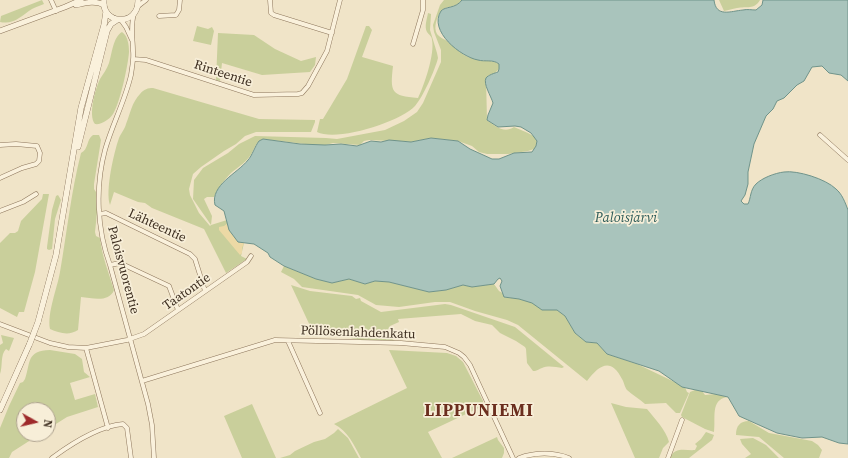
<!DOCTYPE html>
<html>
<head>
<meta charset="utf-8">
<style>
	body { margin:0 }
	#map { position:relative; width:848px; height:458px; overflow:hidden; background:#f0e4c8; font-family:"Source Serif 4",serif }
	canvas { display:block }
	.north { position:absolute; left:16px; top:402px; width:40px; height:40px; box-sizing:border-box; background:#f7eed8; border:1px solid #ada18e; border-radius:50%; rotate:98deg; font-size:11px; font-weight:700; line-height:16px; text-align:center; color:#3d2e20 }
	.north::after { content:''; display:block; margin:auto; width:14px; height:18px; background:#9e2a2b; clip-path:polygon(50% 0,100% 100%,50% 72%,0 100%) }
</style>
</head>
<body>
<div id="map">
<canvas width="848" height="458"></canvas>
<div class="north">N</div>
</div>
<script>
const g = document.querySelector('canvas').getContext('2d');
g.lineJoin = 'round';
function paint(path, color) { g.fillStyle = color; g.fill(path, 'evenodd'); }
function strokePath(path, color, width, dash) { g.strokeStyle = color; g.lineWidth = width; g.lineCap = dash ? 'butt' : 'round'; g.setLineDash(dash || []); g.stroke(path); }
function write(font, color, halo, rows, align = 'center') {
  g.font = font + ' "Source Serif 4",serif'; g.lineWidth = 3.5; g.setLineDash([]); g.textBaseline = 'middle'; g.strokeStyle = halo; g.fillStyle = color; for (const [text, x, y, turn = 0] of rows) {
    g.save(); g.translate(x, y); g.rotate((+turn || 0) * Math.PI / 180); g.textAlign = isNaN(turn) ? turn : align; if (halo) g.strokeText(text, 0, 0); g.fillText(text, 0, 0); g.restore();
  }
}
const green = new Path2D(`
	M42,0L44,4C40,6 35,7 32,9C21,16 14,25 0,22L1,16Z
	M444,0H462C455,9 446,5 441,11C437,16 433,28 437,34C439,37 444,39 447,41C453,45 458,51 464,55C467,57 471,58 475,59C483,62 492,59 499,64V69L494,74L489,75L486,78L487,120C495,126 504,134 514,127L528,133L535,137L537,141L536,146L534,149L528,151L508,154H487L479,152L472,146L458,141L431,138L411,142L369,140L364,141L360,145L333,143L322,146L263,139C255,142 255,149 250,156C245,163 237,168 231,173C224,180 218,188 214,197H207L204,199L212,216L211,225L227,220C231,231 230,241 244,243L241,256L247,259L226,273L204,229L152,208L145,203L138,202L114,192L110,205C105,191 114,152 119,138C121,133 125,129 126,124C130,114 132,102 140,94C144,89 148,88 153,88L259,119L315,120V122L311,132H256L245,136L236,144L224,151L201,167L193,174L189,189L190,195L199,213L210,226L211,225L193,199L194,180L203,168L228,153L239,144L255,136L326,138L337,139L385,130L404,121L417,112L423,103L441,62V50L434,32L433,25L440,5Z
	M719,0H760C754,10 747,6 737,8C732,9 729,10 724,11Z
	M428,13L431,14L430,30L437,53L438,58C435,70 423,97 415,106C400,122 337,142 317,132L320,119H323L347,79L366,26H369L372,30L362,57L393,66C390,92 391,96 418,98C424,86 435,54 432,40C432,36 429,35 427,32C424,27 427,19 428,13Z
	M197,26L208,29L212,27L214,31L211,45L193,41Z
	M122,32C128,36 129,45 129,52C128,66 120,103 113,114C109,120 101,125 95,124C88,116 95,89 100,79C103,74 107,69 109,63C112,54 113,37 122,32Z
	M218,33L254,35L275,49L301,61L316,57L315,65L310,72L262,75L222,63L220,81L216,80Z
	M93,135H99L101,140L94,184V189L96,192L97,213L95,232L96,236L100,238C102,257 109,273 114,290C109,303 92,298 81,297L78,330C69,336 59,333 50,329C47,313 57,289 60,272C67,232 71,192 81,153C89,149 86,140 93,135Z
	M43,194H49L35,272L24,312H19L17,317L0,308V243L10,233H15L18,231L21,221L42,199Z
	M58,195L61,200L55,219L52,249L49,250L47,249V247L52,210L56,196Z
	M284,266L316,279L332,283L349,279L365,284L375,281L389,282L429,292L446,290L463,285L472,287L494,284L499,291L504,294V297L519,299L533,303L542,310H557L565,316L575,333L586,342L597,343L607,354L637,364L685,387L687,392L689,393L680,413H676L666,403L645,404C640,399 632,395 627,390C625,388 624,382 622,379C611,357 599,365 587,381L518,325L507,320L475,311L450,302H435L399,307L376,305L358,295L302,287L294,279L281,272Z
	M291,285L310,291L352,296L356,299L360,298L361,301L381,312L445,304L451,305L515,327L564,367L562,368C556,367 548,365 542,368C538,369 538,371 533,371L527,363L526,349L525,347L516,341L500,333L492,325L475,321L461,314L398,319L399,322L390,326L387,332L389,337L395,341L362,340L316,332L322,328V327L314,331L312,330Z
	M1,335L14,338L9,351L6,349C0,355 3,366 0,374V345L3,343Z
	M50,350L75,354L82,359L84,372L90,377L70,383L75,400L95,394L98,407L67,417L48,429V410H24V434H40L12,452L9,458H0V428L9,406L20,383L23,382L25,379C31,362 26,351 50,350Z
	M389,350L447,353L456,356L463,362L483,401V406L428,432L442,458H361C354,445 348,431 334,424L407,388Z
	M695,390L702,391L705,395L716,394L727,397C710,400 716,418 714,432L705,429L682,417L681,415L690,392Z
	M611,403L626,407L647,409C655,419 666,430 669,442L663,448L659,458H635Z
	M252,404L276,458H242L224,416Z
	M749,421L769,433L812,441L818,445L822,450L819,458H784L759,437L736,435C736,426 740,421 749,421Z
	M338,429L348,438L359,458H280L290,455L295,451L314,442L325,439L334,433Z
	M706,432L714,435L712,440L689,458H670C675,446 686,451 695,450L697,446L695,444L701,439Z
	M497,437L498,440L504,448V453L502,458H452Z
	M753,438L766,445L779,458H745L751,454L742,444L740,439Z`);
const sand = new Path2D(`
	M228,223L229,230L238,242L244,243L242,248V253L240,255L219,230V227L224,226Z`);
const water = new Path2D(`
	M462,0H714C716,18 731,11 743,10C747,9 752,10 756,10L762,5L763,0H848V81L841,75L829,73L822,66L812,67L804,81L797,85L784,98L777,101L773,109L766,116L754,144L748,172V184L745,195L741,201L744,204H748C751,198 750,190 756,184C762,178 775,173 784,172C797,170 826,179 836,189C842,194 845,202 848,210V444L839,443L822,437L802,438L777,433L739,416L728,397L682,387L659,371L607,354L597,343L586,342L575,333L565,316L557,310H542L532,303L519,299L504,297L500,286L502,281L500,278L498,279L494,284L472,287L463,285L446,290L429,292L389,282L375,281L365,284L349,279L332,283L316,279L284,266L270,257L268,253L254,244L238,242L229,230L224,211L215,205C210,185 238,173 248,160C252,156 255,146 259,141L263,139L300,144L325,145L341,144L357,146L371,141L381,142L389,140L411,142L431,138L458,141L470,149L492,159H499L514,153L532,152L536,146L537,141L531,133L521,127L515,126L498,127L487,120L488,115L493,103C491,96 483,84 486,78C488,75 495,73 498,72L499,69V64C493,59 485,62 478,60C461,57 428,31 441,11C445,6 456,9 462,0Z`);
const minor = new Path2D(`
	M51,0L56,11
	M270,0L271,13L274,15L332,33
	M137,7L146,0
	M134,14C130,27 133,38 133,51C134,59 132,67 131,75C125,101 112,125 105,150C95,187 97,230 110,265L148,404L152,425L154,458
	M159,16L176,15L179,10L180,0
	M121,20L126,27L132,40
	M413,44L423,10V0
	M133,59L146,60L254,95L298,94L302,93L308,86L327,51L340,0
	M820,135L848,160
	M0,145L16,144L37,146L40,153L39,161L36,164L22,168L0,178
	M0,211L23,202L36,194
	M100,214L106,213L190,254L195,259L205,291
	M110,265L120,263L169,286L178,310
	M0,324L50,343L68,347L86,348L127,340L144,334L247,262L251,256
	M288,341L320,413
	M86,348L108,428
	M142,381L275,340L401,343L445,347L459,353L464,357L470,365L513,458
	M52,458C71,444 99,426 123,424L127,428L131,458
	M519,458C535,452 554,452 569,458
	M668,458L682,420`);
const tertiary = new Path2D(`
	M76,5C85,3 95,0 104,5
	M0,31L65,7L81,0`);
const secondary = new Path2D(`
	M104,0C101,25 139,27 138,0
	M78,147L107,31L111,24L117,20
	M38,322L56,255L81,108L104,25L106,12
	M0,410L30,343`);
const secondaryBridge = new Path2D(`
	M30,343L38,322`);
const streetNames = [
	["Rinteentie",223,74,18],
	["Lähteentie",157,226,25],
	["Paloisvuorentie",123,270,75],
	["Taatontie",187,292,-35],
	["Pöllösenlahdenkatu",358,333,2]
];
const waterNames = [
	["Paloisjärvi",626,218]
];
const districtNames = [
	["LIPPUNIEMI",479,412]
];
paint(green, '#c9cf9b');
paint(sand, '#ecd9a5');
paint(water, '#a9c4bc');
strokePath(water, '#6f938a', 1);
strokePath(minor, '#8d765c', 5);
strokePath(tertiary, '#8d765c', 6);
strokePath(secondary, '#6f573f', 6);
strokePath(minor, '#faf1dc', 4);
strokePath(tertiary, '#faf1dc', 5);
strokePath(secondary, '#faf1dc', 5.5);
strokePath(secondaryBridge, '#6f573f', 6, []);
strokePath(secondaryBridge, '#faf1dc', 5.5);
write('13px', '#3d2e20', '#f7eed8', streetNames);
write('italic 14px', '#2f5d5a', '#f7eed8', waterNames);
g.letterSpacing = '1px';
write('bold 17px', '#6b2e1e', '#f7eed8', districtNames);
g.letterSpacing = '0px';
</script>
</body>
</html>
